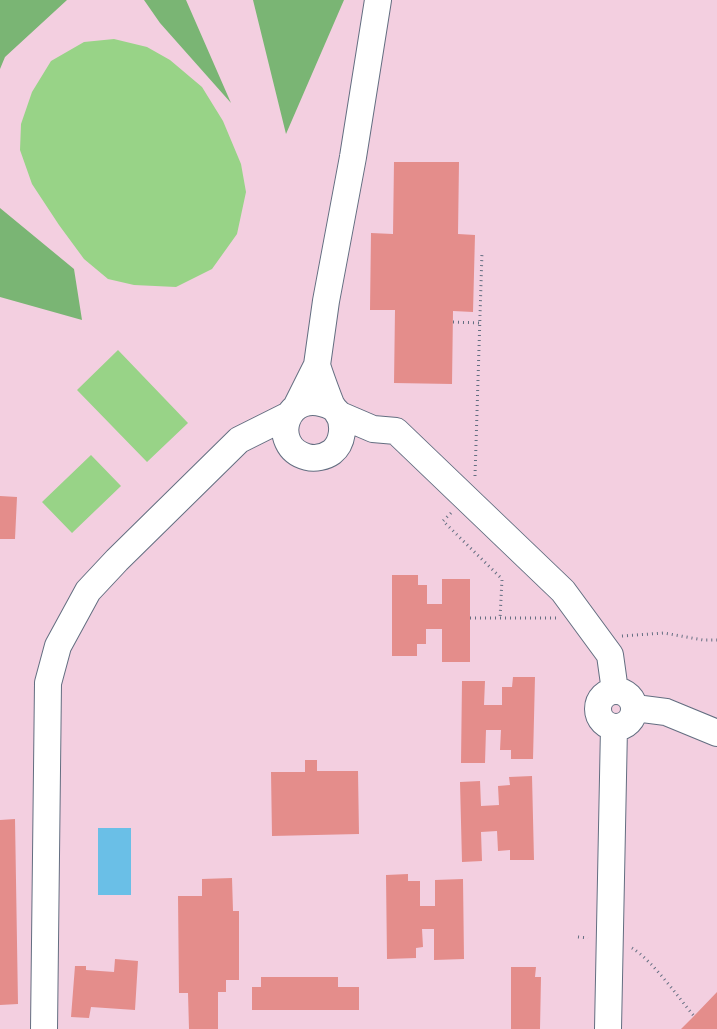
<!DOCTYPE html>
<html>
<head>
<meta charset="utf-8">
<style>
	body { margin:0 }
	canvas { display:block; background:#e9e3c3 }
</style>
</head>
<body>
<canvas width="717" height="1029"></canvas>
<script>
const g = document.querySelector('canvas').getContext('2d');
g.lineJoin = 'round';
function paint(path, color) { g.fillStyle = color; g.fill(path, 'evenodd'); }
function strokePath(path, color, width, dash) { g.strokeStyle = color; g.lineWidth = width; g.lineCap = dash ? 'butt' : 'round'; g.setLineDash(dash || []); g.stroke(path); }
const built = new Path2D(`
	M0,0H717V1029H0Z`);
const green = new Path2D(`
	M114,39L147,47L170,60L202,87L223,121L241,164L246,192L237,234L212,269L176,287L134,285L108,279L84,259L59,225L32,184L20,150L21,124L32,92L51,61L84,42Z
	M118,350L188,423L147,462L77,390Z
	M91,455L121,486L72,533L42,502Z`);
const forest = new Path2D(`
	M0,0H67L5,57L0,69Z
	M144,0H186L231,103L160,23Z
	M253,0H344L286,134Z
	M0,208L74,269L82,320L0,297Z`);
const water = new Path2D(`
	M98,828H131V895H98Z`);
const building = new Path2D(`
	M394,162H459L458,234L475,235L473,312L453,311L452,384L394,383L395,310H370L371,233L393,234Z
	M0,496L17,497L15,539H0Z
	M392,575H418V585H427V604H442V579H470V662H442V629H426V644H417V656H392Z
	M513,677H535L533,759H511V750H500L501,730H486L485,763H461L462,681H485L484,705H502V687H512Z
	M305,760H317V771H358L359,834L272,836L271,772H305Z
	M532,776L534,860H510V850L498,851L497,831L481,832L482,861L462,862L460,782L480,781L481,806L499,805L498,786L510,785L509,777Z
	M15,819L18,1004L0,1005V820Z
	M408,874V881H420V906H435V880L463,879L464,959L434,960V929H422L423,947L416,948V958L387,959L386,875Z
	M232,878L233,911H239V980H226V992H218V1029H189L188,993H179L178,896H202V879Z
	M115,959L138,961L135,1010L91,1007L89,1018L71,1017L75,966H86V970L114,972Z
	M511,967H536L535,977H541L540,1029H511Z
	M261,977H338V987H359V1010H252V987H261Z
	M717,992V1029H681L694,1016Z`);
const path = new Path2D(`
	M453,322L479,323
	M475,476L482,252
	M451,513L443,521L502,579L500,619
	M470,618H557
	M622,636L664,633L703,640H717
	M578,937L588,938
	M632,948C652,960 678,997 694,1016`);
const minor = new Path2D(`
	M317,365C321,378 326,391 331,404C333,408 335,410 338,413C345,425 343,443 332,452C325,457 315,459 307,457C268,447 285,384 332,407
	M296,407L317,365L326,301L353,157L378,0
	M338,414L373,429L396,431L563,591L610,655L615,691
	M598 709a18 18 0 1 1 36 0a18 18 0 1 1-36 0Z
	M635,708L666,712L717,733
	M44,1029L48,683L58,646L88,591L117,560L239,440L287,416
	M608,1029L614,727`);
paint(built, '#f3cfe0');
paint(green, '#98d387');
paint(forest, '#7ab574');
paint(water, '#6abfe7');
paint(building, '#e48d8b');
strokePath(minor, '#636e81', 28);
strokePath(path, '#636e81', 3, [1, 4]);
strokePath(minor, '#fff', 26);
</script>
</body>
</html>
